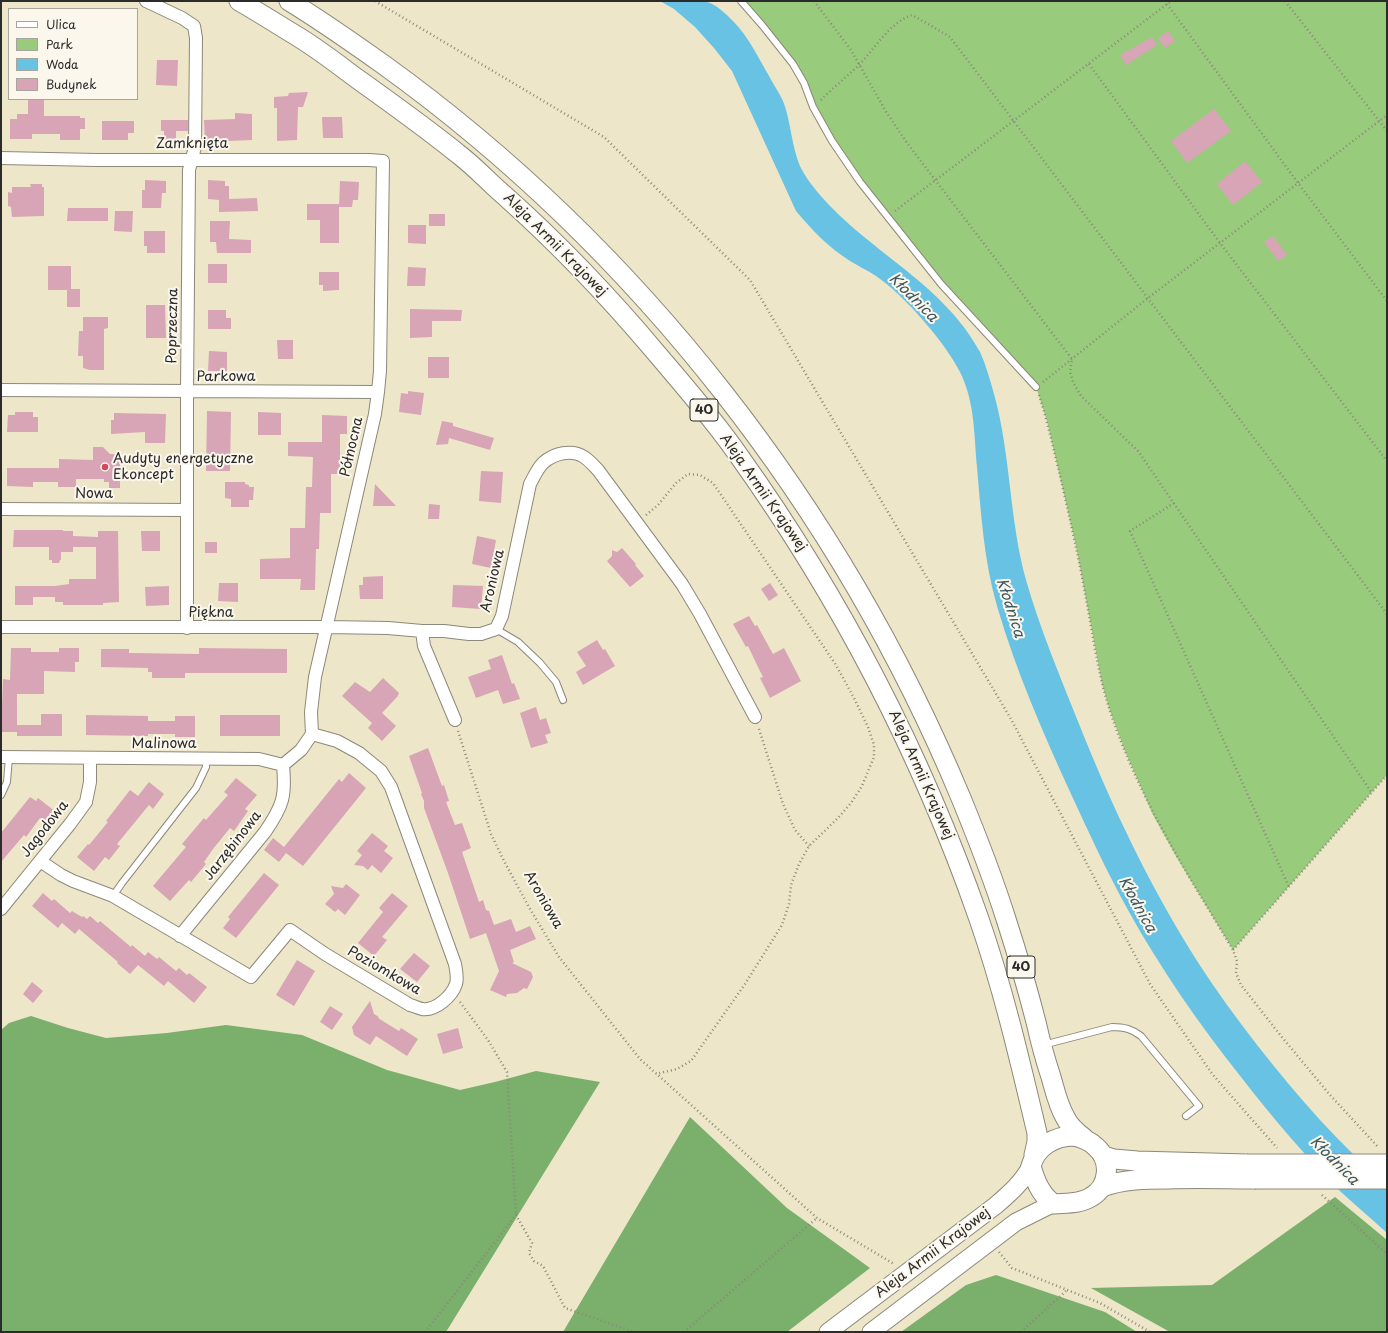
<!DOCTYPE html>
<html>
<head>
<meta charset="utf-8">
<style>
	body { margin:0 }
	#map { position:relative; width:1388px; height:1333px; overflow:hidden; background:#ede6c8; font-family:"Playpen Sans",sans-serif }
	canvas { display:block }
	.frame { position:absolute; inset:0; border:2px solid #2b2b2b; pointer-events:none }
	.legend { position:absolute; left:8px; top:8px; width:130px; height:92px; box-sizing:border-box; background:#fbf7ec; border:1px solid #a8a59f; margin:0; padding:5px 7px; list-style:none; font-size:12px; color:#2b2b2b }
	.legend li { display:flex; align-items:center; gap:8px; height:20px }
	.legend b { width:20px; border:1px solid #a8a59f }
</style>
</head>
<body>
<div id="map">
<canvas width="1388" height="1333"></canvas>
<div class="frame"></div>
<ul class="legend">
<li><b style="height:5px;background:#fff"></b>Ulica</li>
<li><b style="height:11px;background:#98cb7c"></b>Park</li>
<li><b style="height:11px;background:#67c2e4"></b>Woda</li>
<li><b style="height:11px;background:#d7a5b6"></b>Budynek</li>
</ul>
</div>
<script>
const g = document.querySelector('canvas').getContext('2d');
g.lineJoin = 'round';
function paint(path, color) { g.fillStyle = color; g.fill(path, 'evenodd'); }
function strokePath(path, color, width, dash) { g.strokeStyle = color; g.lineWidth = width; g.lineCap = dash ? 'butt' : 'round'; g.setLineDash(dash || []); g.stroke(path); }
function write(font, color, halo, rows, align = 'center') {
  g.font = font + ' "Playpen Sans",sans-serif'; g.lineWidth = 4; g.setLineDash([]); g.textBaseline = 'middle'; g.strokeStyle = halo; g.fillStyle = color; for (const [text, x, y, turn = 0] of rows) {
    g.save(); g.translate(x, y); g.rotate((+turn || 0) * Math.PI / 180); g.textAlign = isNaN(turn) ? turn : align; if (halo) g.strokeText(text, 0, 0); g.fillText(text, 0, 0); g.restore();
  }
}
const green = new Path2D(`
	M741,1H1387V775L1233,950L1177,858L1153,815L1125,751L1110,711L1102,684L1076,546L1047,421L1036,387L941,284L832,141L793,64Z`);
const forest = new Path2D(`
	M31,1016L68,1028L106,1038L167,1033L226,1025L302,1035L387,1070L460,1090L495,1082L536,1071L600,1082L446,1332H1V1030L9,1023Z
	M690,1117L787,1208L870,1268L787,1332H563Z
	M1335,1197L1387,1240V1332H1170L1091,1288L1212,1285Z
	M996,1275L1105,1312L1137,1332H901L966,1285Z`);
const water = new Path2D(`
	M660,1C672,1 701,0 710,3C718,6 727,15 733,21C748,36 758,57 769,76C773,84 779,92 783,101C790,119 791,139 797,158C800,169 808,180 815,189C864,250 942,281 980,352C986,365 990,380 994,394C1011,455 1009,519 1026,580C1040,629 1060,676 1079,724C1112,807 1151,889 1199,964C1235,1019 1276,1071 1320,1120C1341,1143 1364,1165 1387,1186V1233C1372,1219 1356,1206 1341,1192C1305,1156 1272,1117 1241,1077C1199,1024 1160,968 1128,910C1107,872 1089,833 1071,794C1043,733 1016,671 997,606C984,561 981,514 977,467C974,435 975,402 960,372C945,342 904,295 876,276C867,270 858,266 850,261C828,247 812,230 796,211L732,71L714,48L695,27L674,9Z`);
const building = new Path2D(`
	M1168,31L1175,41L1165,48L1158,38Z
	M1152,37L1157,45L1126,65L1120,55Z
	M157,60H178L177,86L156,85Z
	M308,92L303,107H298L297,140L277,141V108H274V97L288,96L289,93Z
	M28,99H44V116H80V118H85V129H80V140H60V134H32V139H10V119H17V114H28Z
	M1214,109L1231,131L1187,163L1171,141Z
	M235,113L252,114V140L205,142L204,120L235,119Z
	M322,117H342L343,138H323Z
	M161,120H188V131H176V140H164V131H161Z
	M102,121H134V133H128V140H102Z
	M1245,161L1262,182L1233,205L1217,184Z
	M145,180L166,181V193H162L161,208H142V190H145Z
	M208,180L225,181V186H229V199L257,198L258,211L219,212V200L208,199Z
	M340,181L359,182L358,200H353L352,207H339Z
	M30,184H42V187H44V216L12,217L11,207L8,206V192L12,193V187H31Z
	M307,204H339V243H320V220H307Z
	M68,208H108V221H67Z
	M115,211H133L132,232L114,231Z
	M429,214H445V226H429Z
	M210,221H230L229,239L251,240V253H217L216,242H210Z
	M408,225H426V244L408,243Z
	M144,231H165V253H147V246H144Z
	M1273,236L1287,255L1278,261L1264,242Z
	M208,264H227V283H208Z
	M48,266H71V289H80V307H67V290H48Z
	M408,267L426,268L425,286H407Z
	M319,272H339V290L323,291V285H319Z
	M146,305H165L166,338H146Z
	M410,309L462,310L461,321H432V337L410,338Z
	M208,310H226V318H231V329H208Z
	M83,317H108V328L104,329V370H90L83,368V356H78L79,331H83Z
	M277,340H293V359H278Z
	M209,351L227,352V371H208Z
	M428,357H449V378H428Z
	M408,391L424,393L421,415L399,412L401,393L408,394Z
	M207,411L231,412L230,471H206Z
	M15,412H33V417H38V432H7L8,415H15Z
	M258,412L281,413V435H258Z
	M114,413L166,414L165,443H145V432L111,434V420H114Z
	M322,415L347,416V434H340V474H331V513H320L319,549H316L315,590H300L301,579H260V559L290,558V528H305L306,487H312L313,457L288,456V442H322Z
	M442,421L453,423V426L494,438L490,450L449,438L448,444L436,445Z
	M93,447H103L110,454H120V488H109V482H104V479H76V487H58V482H33V487L7,486V468H59V459L93,460Z
	M481,471L503,472L501,503L479,501Z
	M225,482H245V484L249,485V487H254L253,500H249V507H231V499L225,498Z
	M375,484L396,506H373Z
	M429,504L440,505L439,519H428Z
	M14,530H63V531H73V536L98,537V531H118L119,602L103,603V605H63V602H55V597H33V605H15V586H55L69,584V579H96V547H73V552H61V560H60L59,563H52V560H49V547H13Z
	M141,531H160V551H142Z
	M477,536L496,540L491,568L472,564Z
	M205,542H217V553H205Z
	M622,548L636,564L635,565L644,576L630,587L607,561L612,556V550L617,552Z
	M383,576V599H360L359,585H363V577Z
	M219,583H238V602L218,601Z
	M770,583L778,595L769,601L761,589Z
	M453,585L483,586L481,609L452,607Z
	M169,586V605L146,606L145,587Z
	M749,616L755,626L757,625L773,654L784,648L801,681L770,698L760,678L763,677L757,665L748,646L746,647L733,624Z
	M597,640L603,650L605,649L615,666L583,685L576,672L586,666L577,652Z
	M11,648H31V652H59V648H79V662H75V672L44,671V694H17V732H1L3,679L10,680Z
	M199,648L287,649V673H185V678H152V672H148V668L101,667V649H129V653L199,654Z
	M502,655L512,684L514,683L520,699L503,704L498,690L476,698L468,677L491,669L488,660Z
	M383,678L399,693L398,695V696L382,713L396,726L382,741L368,728L372,723L342,696L355,682L370,692Z
	M536,707L540,720L546,718L551,733L545,735L548,743L531,748L520,713Z
	M41,714H62V736H17V725H41Z
	M86,715L148,716V721H175V716H195V737H175V734H148V736L86,735Z
	M220,715H280V736H220Z
	M428,748L442,786L444,785L449,801L446,802L455,825L462,823L471,848L462,852L479,902L483,900L486,910L489,911L494,925L511,919L516,932L530,926L536,939L510,950L514,962L512,963L531,972L533,977L527,989L524,988L517,993L507,994L506,997L490,990L499,971L486,933L470,939L448,873L424,808V801L421,794L422,793L409,756Z
	M349,773L366,788L303,866L286,853L279,862L264,850L273,838L284,847L339,779L342,782Z
	M236,778L257,795L245,809L248,811L234,831L230,828L213,849L204,862L206,864L191,882L189,880L170,901L153,886L186,847L182,844L204,818L206,820L228,795L224,792Z
	M149,782L164,794L153,809L149,805L117,844L120,846L109,860L105,857L94,871L77,857L88,844L89,845L108,822L106,821L130,790L138,796Z
	M30,797L36,801L38,798L56,812L46,823L40,818L26,837L24,835L1,862V833Z
	M372,833L388,846L384,851L393,858L381,873L372,865L368,870L363,866L354,865L362,855L357,851Z
	M264,873L279,885L236,938L223,928L230,919L228,917Z
	M346,884L360,895L345,915L338,909L335,912L325,904L334,894L331,886L343,888Z
	M43,893L52,901L54,899L70,913L72,911L82,917L83,916L87,919L90,916L98,923L100,921L131,947L132,945L145,956L148,952L157,959L159,957L176,971L179,968L187,975L189,973L207,987L194,1003L168,981L164,986L138,965L130,974L117,963L118,962L79,929L75,934L62,923L58,928L32,906Z
	M392,893L408,906L382,937L387,940L374,956L358,943L383,912L379,908Z
	M414,953L430,966L417,982L400,969Z
	M297,960L315,971L294,1006L276,995Z
	M32,982L43,991L33,1003L23,994Z
	M370,1001L374,1014L379,1017L378,1018L399,1031L401,1028L418,1039L407,1056L376,1036L370,1045L354,1035L352,1027Z
	M330,1006L343,1014L332,1030L320,1022Z
	M458,1028L463,1048L443,1054L437,1034Z`);
const path = new Path2D(`
	M375,1L604,137L750,280L1011,719L1150,984L1213,1075L1277,1148
	M814,1L851,50L885,110L907,143L1072,359L1070,372L1073,382L1081,396L1138,451L1372,793
	M1285,1L1387,131
	M1167,4L1298,183L1387,301
	M1089,64L1220,243L1387,461
	M821,100C833,88 846,77 858,66C874,50 890,22 912,15L935,28L950,37L1387,614
	M895,211L1171,1
	M1043,382L1148,298L1387,115
	M1039,395C1048,423 1054,452 1061,480C1070,520 1079,559 1086,599C1093,636 1098,675 1110,711C1138,797 1187,873 1233,950L1237,961L1236,973L1241,985L1281,1036L1330,1095L1379,1148
	M1174,503L1130,531L1289,887
	M646,515L658,505L676,483L688,474L700,475L713,483L836,665L854,698L868,727L874,745V757L862,786L851,803L838,818L809,846L799,864L791,885L789,904L782,925L745,984L691,1061L677,1069L656,1074
	M759,729L783,804L795,830L809,846
	M458,731L491,834L504,861L530,909L559,957L640,1059L817,1218L894,1264
	M1233,950L1387,775
	M460,1002L488,1040L507,1072L516,1215
	M1322,1195L1387,1254
	M999,1252L1012,1268L1100,1303L1150,1332
	M425,1332L516,1215L532,1243L529,1253L534,1261L543,1266L565,1308L634,1332
	M684,1332L817,1218
	M1021,1332L1066,1291`);
const service = new Path2D(`
	M741,1L762,25L793,64L804,83L813,107L832,141L860,182L941,284L1036,387
	M496,629L518,642L540,663L556,682L563,700
	M1,795L7,782L9,757
	M113,896L122,883L196,788L206,767V759
	M1043,1045L1112,1027C1124,1027 1132,1029 1141,1036L1199,1106L1186,1116`);
const minor = new Path2D(`
	M146,1L182,18L194,26L196,38L195,147L189,170L187,391V628
	M1,158L97,160H369L383,161L380,371L378,392L375,414L315,677L311,712L312,734
	M1,390L378,392
	M1,509L187,510
	M1,627H327L388,628L422,631H444L469,634H481L496,629L502,616L530,484C534,477 537,469 543,463C554,453 572,449 584,457C589,460 594,466 598,470L682,584L700,614L755,717
	M422,631L424,646L455,720
	M1,757L259,759L283,765L301,750L312,734
	M40,861L61,875L73,881L113,896L251,977L290,930L325,954L410,1005C414,1006 418,1008 422,1009C436,1011 452,996 456,984C458,978 456,970 455,964L391,787L381,771L359,753L337,741L312,734
	M1,909L70,824L86,802L90,782V758
	M180,936L265,832C283,806 286,796 283,765`);
const secondary = new Path2D(`
	M828,1332L995,1206C1009,1194 1022,1183 1031,1166
	M871,1332L1016,1222L1048,1206L1054,1204`);
const primary = new Path2D(`
	M239,1C260,13 280,26 300,38C321,51 340,66 359,80C394,105 429,130 462,157C477,169 490,183 505,196C560,245 611,299 658,355C686,388 715,421 739,456C841,599 921,753 979,919C1003,988 1020,1061 1037,1133V1142L1034,1155
	M289,1C322,21 353,43 384,65C639,249 840,508 961,798C977,837 993,878 1006,919C1017,953 1027,987 1036,1022C1040,1040 1045,1059 1051,1077C1055,1091 1058,1105 1065,1117C1069,1126 1076,1132 1084,1138
	M1074,1136C1083,1138 1090,1141 1096,1147C1112,1161 1109,1187 1091,1197C1080,1204 1067,1203 1054,1204C1041,1196 1035,1181 1031,1166C1036,1147 1054,1136 1074,1136Z
	M1104,1156L1114,1159L1137,1161L1247,1164
	M1102,1187C1123,1179 1147,1179 1169,1179C1198,1178 1225,1179 1254,1179`);
const primaryBridge = new Path2D(`
	M1247,1164H1387
	M1254,1179H1387`);
const markers = [
	[105,467,4,"#d1495b"]
];
const shields = [
	[704,410,28],
	[1021,967,28]
];
const shieldNames = [
	["40",704,410],
	["40",1021,967]
];
const streetNames = [
	["Zamknięta",192,144],
	["Aleja Armii Krajowej",555,245,45],
	["Poprzeczna",173,326,-89],
	["Parkowa",226,377],
	["Północna",352,447,-77],
	["Aleja Armii Krajowej",763,493,55],
	["Nowa",94,494],
	["Aroniowa",493,581,-77],
	["Piękna",211,613],
	["Malinowa",164,744],
	["Aleja Armii Krajowej",921,775,66],
	["Jagodowa",45,829,-52],
	["Jarzębinowa",233,846,-52],
	["Aroniowa",543,900,60],
	["Poziomkowa",384,971,30],
	["Aleja Armii Krajowej",933,1253,-37]
];
const poiNames = [
	["Audyty energetyczne",113,459],
	["Ekoncept",113,475]
];
const waterNames = [
	["Kłodnica",913,298,45],
	["Kłodnica",1010,608,72],
	["Kłodnica",1137,905,61],
	["Kłodnica",1334,1161,45]
];
paint(green, '#98cb7c');
paint(forest, '#7aaf6c');
paint(water, '#67c2e4');
paint(building, '#d7a5b6');
strokePath(service, '#8c887a', 8);
strokePath(minor, '#8c887a', 14);
strokePath(secondary, '#8c887a', 19);
strokePath(primary, '#8c887a', 21);
strokePath(path, '#8c887a', 2.5, [1, 3]);
strokePath(service, '#fff', 6);
strokePath(minor, '#fff', 12);
strokePath(secondary, '#fff', 17);
strokePath(primary, '#fff', 19);
strokePath(primaryBridge, '#8c887a', 21, []);
strokePath(primaryBridge, '#fff', 19);
for (const [x, y, r, color] of markers) { const dot = new Path2D(); dot.arc(x, y, r, 0, 2 * Math.PI); g.fillStyle = color; g.fill(dot); strokePath(dot, '#fbf7ec', 1.5); }
for (const [x, y, w] of shields) { const box = new Path2D(); box.roundRect(x - w / 2, y - 11, w, 22, 3); g.fillStyle = '#fbf7ec'; g.fill(box); strokePath(box, '#2b2b2b', 1); }
write('bold 13px', '#2b2b2b', null, shieldNames);
write('14px', '#2b2b2b', '#fbf7ec', streetNames);
write('14px', '#2b2b2b', '#fbf7ec', poiNames, 'left');
write('italic 15px', '#3d5862', '#fbf7ec', waterNames);
</script>
</body>
</html>
